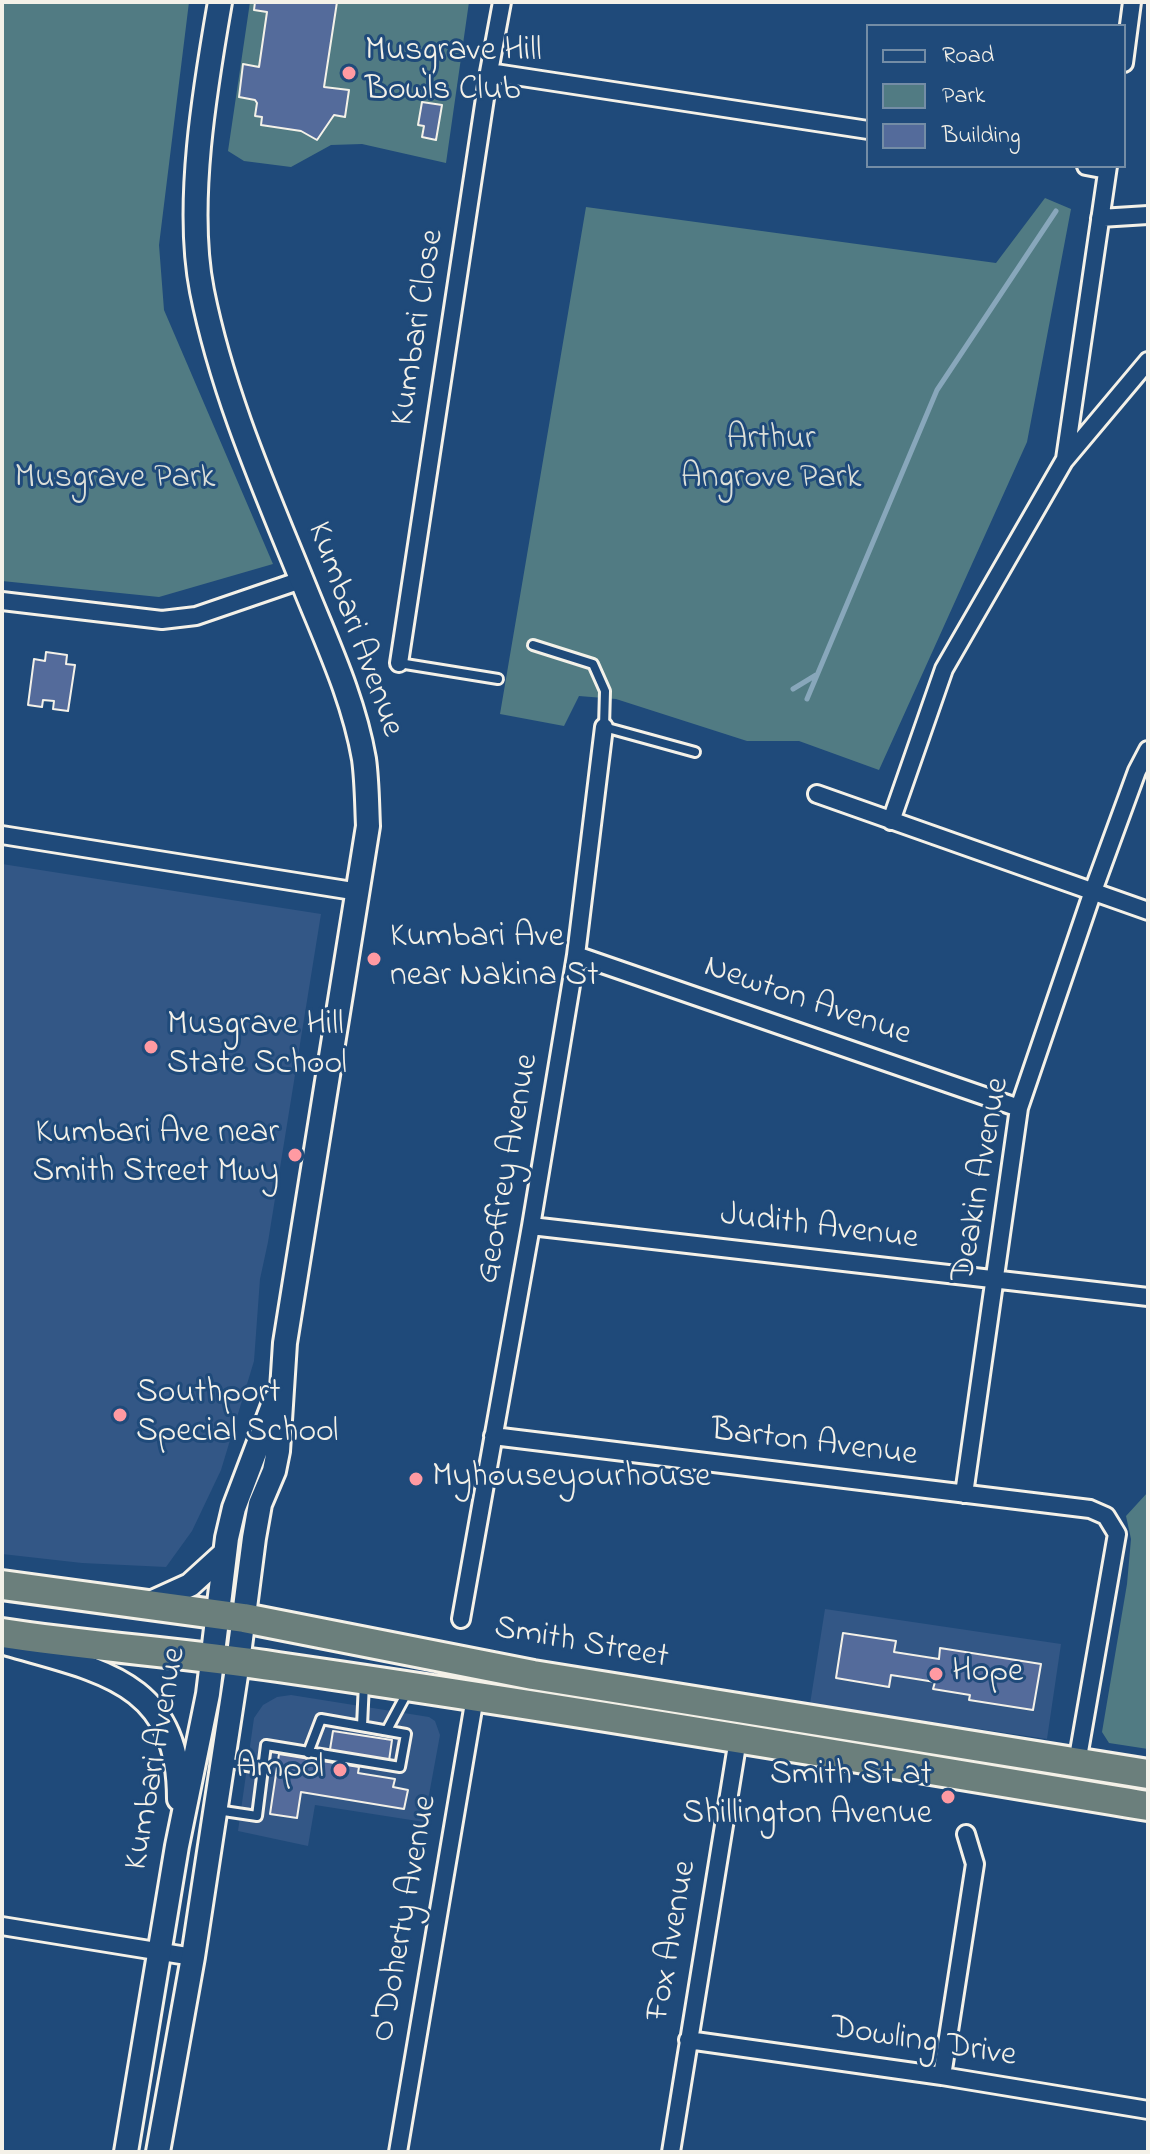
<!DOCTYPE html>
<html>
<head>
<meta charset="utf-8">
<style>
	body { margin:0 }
	#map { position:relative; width:1150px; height:2154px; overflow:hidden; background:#1f4a7a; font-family:"Indie Flower",sans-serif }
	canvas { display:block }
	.frame { position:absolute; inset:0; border:4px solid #f4f1e8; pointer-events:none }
	.legend { position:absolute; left:866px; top:24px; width:260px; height:144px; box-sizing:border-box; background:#1f4a7a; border:2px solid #748da6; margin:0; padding:10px 14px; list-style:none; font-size:24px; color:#f4f1e8 }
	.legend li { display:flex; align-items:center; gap:16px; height:40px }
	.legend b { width:40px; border:2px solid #748da6 }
</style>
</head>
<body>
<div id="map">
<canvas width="1150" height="2154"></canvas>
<div class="frame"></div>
<ul class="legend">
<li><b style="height:10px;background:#1f4a7a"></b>Road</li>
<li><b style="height:22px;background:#517b83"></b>Park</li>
<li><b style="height:22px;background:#546b9b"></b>Building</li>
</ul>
</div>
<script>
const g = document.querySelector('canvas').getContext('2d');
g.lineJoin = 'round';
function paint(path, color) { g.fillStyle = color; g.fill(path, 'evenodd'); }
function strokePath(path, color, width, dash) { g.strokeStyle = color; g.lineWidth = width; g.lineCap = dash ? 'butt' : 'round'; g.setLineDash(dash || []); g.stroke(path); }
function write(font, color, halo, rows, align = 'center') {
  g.font = font + ' "Indie Flower",sans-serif'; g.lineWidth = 6; g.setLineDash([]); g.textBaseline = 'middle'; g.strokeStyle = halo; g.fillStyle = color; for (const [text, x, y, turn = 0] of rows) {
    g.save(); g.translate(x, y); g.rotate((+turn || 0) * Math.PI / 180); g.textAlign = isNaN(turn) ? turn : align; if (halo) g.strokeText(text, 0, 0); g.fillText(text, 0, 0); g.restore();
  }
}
const built = new Path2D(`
	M2,864L321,914L268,1242L260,1279L254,1361L221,1470L192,1531L166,1567L82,1563L2,1554Z
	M825,1609L1061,1644L1047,1739L810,1704Z
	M291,1695L429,1717L435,1721L440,1735L424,1822L315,1805L308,1846L238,1831L254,1718L263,1705L277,1697Z`);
const green = new Path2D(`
	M2,2H189L159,245L164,310L273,564L159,597L2,581Z
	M250,2H469L446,163L362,144L331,145L291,167L244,161L228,151Z
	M1045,198L1071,209L1027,442L879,770L799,741H747L616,699L579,696L564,726L500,714L586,207L996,263Z
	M1148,1492V1749L1109,1743L1102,1732L1127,1584L1131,1539L1126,1516Z`);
const stream = new Path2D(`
	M793,689L816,675
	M807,699L937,390L1056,211`);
const building = new Path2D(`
	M255,2H337L324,87L349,90L345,117L334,115L317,140L301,131L261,125L262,117L255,116L257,103L255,100L239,97L243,64L259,67L267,12L254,10Z
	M422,102L442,105L436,140L422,137L424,126L418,125Z
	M46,652L67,655L66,664L75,665L68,711L53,709L54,701L43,700L42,707L28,705L34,659L45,661Z
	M843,1633L896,1641L894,1652L939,1659L940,1648L1041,1664L1033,1710L969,1700L970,1695L933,1689L935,1682L891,1675L889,1687L836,1678Z
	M333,1731L392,1740L388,1768L328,1762Z
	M279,1754L359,1767L358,1773L395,1779L393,1787L408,1790L404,1809L301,1792L297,1818L270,1814Z`);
const lane = new Path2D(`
	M533,645L593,664L605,691L604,727L695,752
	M399,663L498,679
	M362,1726L364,1683
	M387,1730L408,1691
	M224,1762L264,1769
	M217,1810L257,1816L266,1745L400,1767L406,1734L321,1719L308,1753`);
const street = new Path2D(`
	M1124,63L1132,2
	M489,72L868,130
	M1086,166L1107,170
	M1100,218L1148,215
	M1065,459L1108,166
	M2,601L162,620L196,616L301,580
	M399,663L489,72L502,2
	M817,794L1148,911
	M891,821L944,669L1064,461L1148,361
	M2,835L359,892
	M576,955L1019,1108
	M531,1226L1148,1297
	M493,1436L1090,1509L1106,1516L1117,1534L1077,1763
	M964,1494L1019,1108L1093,891L1137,771L1148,750
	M461,1619L531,1226L576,955L604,727
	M2,1926L193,1957
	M688,2040L942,2076L1148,2110
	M942,2076L975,1864L966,1834
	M398,2152L475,1697
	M671,2152L738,1739`);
const secondary = new Path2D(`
	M146,1605L190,1585L224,1554
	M8,1644C101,1671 179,1681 179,1799
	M126,2152L177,1846L208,1694L227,1538L234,1508L275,1400
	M158,2152L193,1957L238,1662L254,1538L260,1504L274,1471L278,1451L285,1343L368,826C367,804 367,781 364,759C354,701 329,647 307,593C267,494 223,396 202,291C185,205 205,88 220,2`);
const highway = new Path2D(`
	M2,1585L244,1618L533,1675L1148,1774
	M2,1633C94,1647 186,1653 278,1667C568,1709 858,1758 1148,1806`);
const markers = [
	[349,73,8,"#ff9aa2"],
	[374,959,8,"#ff9aa2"],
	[151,1047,8,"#ff9aa2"],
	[295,1155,8,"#ff9aa2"],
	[120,1415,8,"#ff9aa2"],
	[416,1479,8,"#ff9aa2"],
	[936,1674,8,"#ff9aa2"],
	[340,1770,8,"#ff9aa2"],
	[948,1797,8,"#ff9aa2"]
];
const poiNames = [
	["Musgrave Hill",365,53],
	["Bowls Club",365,92],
	["Kumbari Ave",390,939],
	["near Nakina St",390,978],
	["Musgrave Hill",167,1027],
	["State School",167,1066],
	["Kumbari Ave near",279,1135,"right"],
	["Smith Street Mwy",279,1174,"right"],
	["Southport",136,1395],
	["Special School",136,1434],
	["Myhouseyourhouse",432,1479],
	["Hope",952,1674],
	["Ampol",324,1770,"right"],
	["Smith St at",932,1777,"right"],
	["Shillington Avenue",932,1816,"right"]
];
const streetNames = [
	["Kumbari Close",420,328,-81],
	["Kumbari Avenue",353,630,70],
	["Newton Avenue",807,1003,19],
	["Geoffrey Avenue",510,1169,-80],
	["Deakin Avenue",983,1180,-80],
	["Judith Avenue",819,1229,7],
	["Barton Avenue",814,1445,7],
	["Smith Street",581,1645,10],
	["Kumbari Avenue",158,1759,-80],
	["O'Doherty Avenue",407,1919,-80],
	["Fox Avenue",674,1941,-80],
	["Dowling Drive",923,2044,9]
];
const parkNames = [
	["Arthur",771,441],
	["Angrove Park",771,480],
	["Musgrave Park",115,480]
];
paint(built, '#335786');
paint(green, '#517b83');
strokePath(stream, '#88a7bb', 5);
paint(building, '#546b9b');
strokePath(building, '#f4f1e8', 2);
strokePath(lane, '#f4f1e8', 14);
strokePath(street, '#f4f1e8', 22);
strokePath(secondary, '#f4f1e8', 28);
strokePath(highway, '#f4f1e8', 34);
strokePath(lane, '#1f4a7a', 8);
strokePath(street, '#1f4a7a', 16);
strokePath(secondary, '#1f4a7a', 22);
strokePath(highway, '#6b7f7c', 28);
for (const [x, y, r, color] of markers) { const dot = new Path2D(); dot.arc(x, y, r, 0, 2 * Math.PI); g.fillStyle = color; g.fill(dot); strokePath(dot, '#1f4a7a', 3); }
write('34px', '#f4f1e8', '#1f4a7a', poiNames, 'left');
write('34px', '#f4f1e8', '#1f4a7a', streetNames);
write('34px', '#dcdfd9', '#1f4a7a', parkNames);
</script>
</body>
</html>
